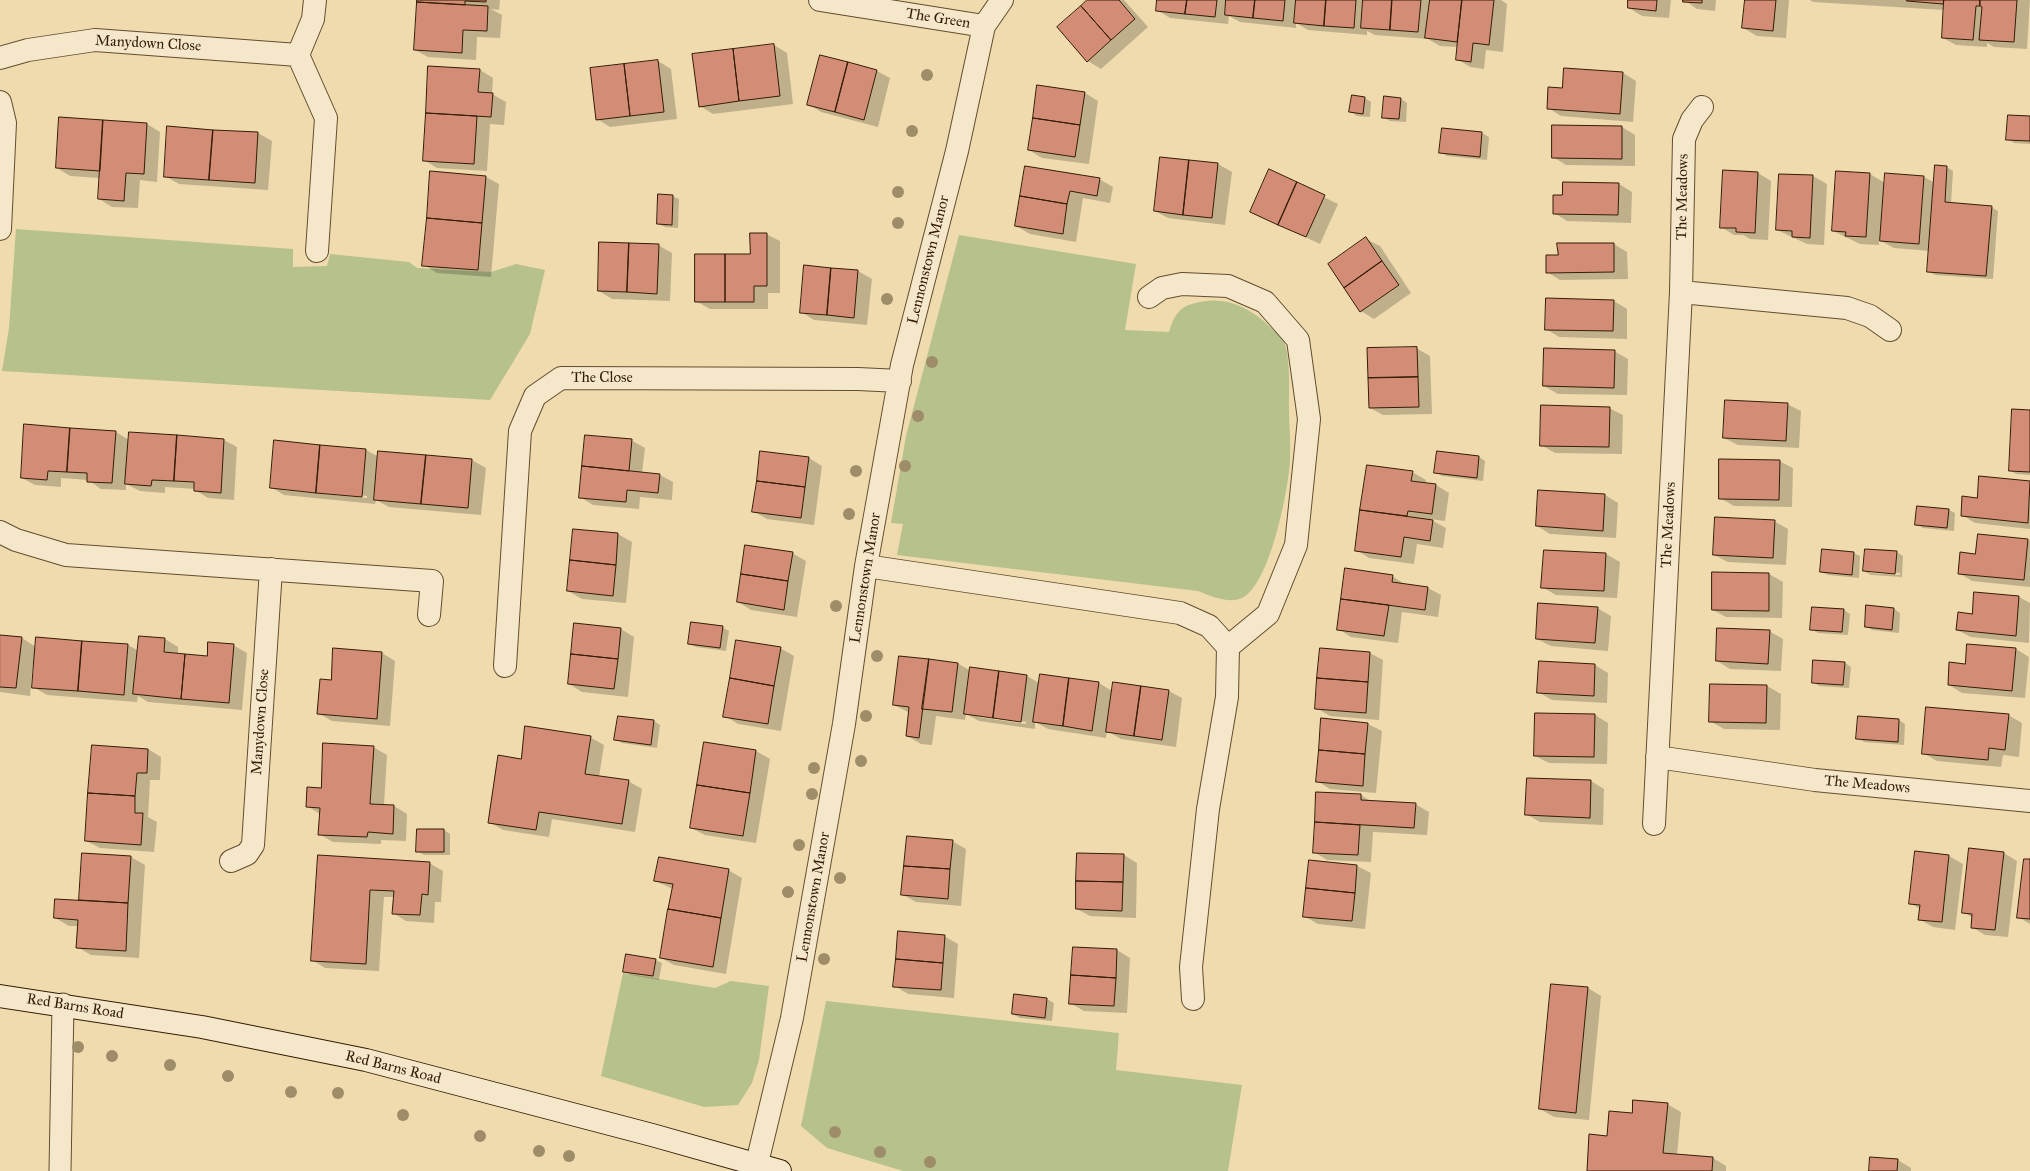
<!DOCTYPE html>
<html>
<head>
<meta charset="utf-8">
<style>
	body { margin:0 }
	canvas { display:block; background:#efdbae }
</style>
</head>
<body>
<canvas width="2030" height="1171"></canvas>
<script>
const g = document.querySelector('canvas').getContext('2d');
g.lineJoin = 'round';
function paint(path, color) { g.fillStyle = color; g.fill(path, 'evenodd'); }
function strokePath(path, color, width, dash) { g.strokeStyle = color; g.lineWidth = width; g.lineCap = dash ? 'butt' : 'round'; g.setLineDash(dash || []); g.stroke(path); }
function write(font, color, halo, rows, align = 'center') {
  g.font = font + ' "IM FELL Great Primer",serif'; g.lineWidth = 4; g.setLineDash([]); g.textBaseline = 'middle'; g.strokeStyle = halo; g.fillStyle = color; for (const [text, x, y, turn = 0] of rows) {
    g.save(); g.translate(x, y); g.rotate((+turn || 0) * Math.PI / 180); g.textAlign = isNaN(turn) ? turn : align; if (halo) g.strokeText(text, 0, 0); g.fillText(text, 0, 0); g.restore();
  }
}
const green = new Path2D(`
	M16,229L293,249V267L327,266L330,254L409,262L417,268L491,272L516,264L545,270L530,334L490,400L2,371L9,328Z
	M959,235L1136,264L1125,330L1169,332C1176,309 1183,304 1207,301C1232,298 1256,312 1273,330C1276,332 1280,335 1282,338C1291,352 1289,390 1289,407C1289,425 1291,443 1290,461C1288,491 1270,585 1242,598C1229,604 1210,596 1198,591L897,555L903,524L891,523L906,436Z
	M623,973L715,988L731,981L769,986L759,1060L752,1083L738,1105L704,1107L601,1076Z
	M826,1001L1119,1033L1116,1070L1242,1085L1228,1171H903L827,1148L801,1126Z`);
const shadow = new Path2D(`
	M418,0H500L499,10L491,9L502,15L500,38L477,37L476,60L428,57L415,50Z
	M1089,0H1124L1148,27L1101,69L1088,61L1058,27Z
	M1158,0H1501L1507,4L1503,52L1486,50L1484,69L1470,67L1457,59L1458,47L1440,46L1428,39L1375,35L1367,31V35L1308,30L1296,23V28L1240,22L1229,16L1228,24L1170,18L1157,10Z
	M1629,0H1671L1669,18L1642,16L1629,8Z
	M1684,0H1716L1715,11L1697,9Z
	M1746,0H1789L1786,38L1757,36L1743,28Z
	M1810,0H2030L2027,49L1994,47L1987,43V47L1956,45L1943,38L1944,10L1813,2Z
	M774,45L787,53L793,104L713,114L700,106Z
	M820,56L877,71L890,78L878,127L821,112L808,104Z
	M658,61L671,69L677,119L610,127L597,119Z
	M1565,69L1623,73L1636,81L1633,122L1561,116L1548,108L1563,89Z
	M480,70L493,78L492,94L506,102L504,125L490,124L487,171L437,168L424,160Z
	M1085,93L1098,101L1089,164L1042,158L1029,150Z
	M1365,98L1371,102L1370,117L1357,116L1351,112Z
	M1401,99L1407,103L1406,122L1390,121L1383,117Z
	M2030,117V144L2014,143L2008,139Z
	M147,124L160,132L157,182L140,180L138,208L112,207L99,199L100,178L70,176L57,168Z
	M168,127L258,133L272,141L268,190L179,184L165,176Z
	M1622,127L1635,135V166L1566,165L1553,157Z
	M1443,129L1482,133L1489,137L1487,160L1447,156L1441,152Z
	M1161,158L1218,164L1232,172L1225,225L1168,218L1155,211Z
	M1026,167L1099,179L1113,187L1110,203L1083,198L1076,242L1030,234L1016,226Z
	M1947,167L1953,171L1951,204L1991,207L1998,211L1993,279L1935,275L1928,271L1930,251L1894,248L1879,240V245L1860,244L1833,231L1870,174L1885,183L1886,174L1924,177L1935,183Z
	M1269,170L1338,204L1320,244L1251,211Z
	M1758,173L1771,181L1768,240L1750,239L1743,235H1734L1721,227Z
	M1780,175L1813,176L1827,184L1824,245L1807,244L1777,230Z
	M486,177L499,184L491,277L437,273L424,265Z
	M1619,184L1632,192L1631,223L1567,221L1554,213L1563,196Z
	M672,196L679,199L678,228L665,227L658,224Z
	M766,234L780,241V293H768V309H710L696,301L751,255Z
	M1366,239L1380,246L1411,293L1374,319L1361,311Z
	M1614,244L1627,252L1628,279L1560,280L1547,272L1559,256Z
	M658,245L672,253L670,301L612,299L599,291Z
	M805,266L858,271L872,279L867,325L814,320L801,312Z
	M1614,301L1627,309V339L1559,337L1546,329Z
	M1416,348L1430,356L1432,414L1383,415L1370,408Z
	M1614,351L1628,359L1627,395L1558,394L1544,386Z
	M1787,404L1801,411L1799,448L1738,445L1724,438Z
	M1609,408L1623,415L1622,454L1555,453L1541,445Z
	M2030,411V475L2016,474L2010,470Z
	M116,432L129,440H224L237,447L234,500L208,498L195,490V489L165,487V493L140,491L126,484V490L101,489L88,480L61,478V487L35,485L22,478Z
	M631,440L645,448L642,473L660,475L673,482L672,500L640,497L639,509L593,505L580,497Z
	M275,442L366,450L379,457V452L472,460L486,468L481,515L389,507L376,500L375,504L284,495L271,487ZM283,488L367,496V498L283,490Z
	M1479,457L1485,461L1483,481L1442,476L1435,472Z
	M809,458L822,466L814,525L767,519L753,511Z
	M1779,461L1793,468L1792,507L1734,506L1720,498Z
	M1368,466L1412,472L1426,480L1425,484L1436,485L1449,493L1445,521L1430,519L1446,528L1443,548L1417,544L1414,564L1369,558L1356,550Z
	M1980,477L2030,482V529L1975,523L1962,515L1978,499Z
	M1605,495L1618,503L1616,538L1550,534L1537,526Z
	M1949,510L1955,513L1954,531L1923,528L1916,524Z
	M1774,521L1788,529L1786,565L1728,562L1714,555Z
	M574,530L618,534L632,542L626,603L582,599L568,591Z
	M2028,540L2030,541V587L1972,581L1959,573Z
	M1545,551L1606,554L1620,562L1617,598L1556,595L1542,587Z
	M1897,552L1903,556L1902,577L1871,575L1864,571ZM1870,571L1900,573V575L1870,573Z
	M792,553L806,561L797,617L751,610L738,602Z
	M1853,553L1860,556L1859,578L1828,575L1821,572Z
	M1713,573L1769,574L1783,582L1782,618L1726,617L1713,610Z
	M1392,576L1406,585L1428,588L1441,595L1438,617L1402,612L1398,643L1351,637L1338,629Z
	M1975,593L2019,597L2030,603L2029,643L1971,637L1957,630L1973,615Z
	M1597,608L1611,616L1608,651L1551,646L1537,639Z
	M1894,609L1900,613L1899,633L1872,630L1866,626Z
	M1844,610L1850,614L1848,635L1818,633L1811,629Z
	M722,627L729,631L726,651L696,647L690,644Z
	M621,629L634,637L628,697L582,692L569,684Z
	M1769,631L1783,639L1781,671L1730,669L1717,661Z
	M0,636L22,638L36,647L128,645L139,651L165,639L178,647V654L208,657L233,645L247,653L242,710L148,702L138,696L137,702L47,695L33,687L35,664H33L30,696L0,692Z
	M780,648L794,656L781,731L738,724L725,716Z
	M334,649L382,653L395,661L390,726L332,721L318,713L332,681Z
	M2016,649L2029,657L2025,698L1962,693L1949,685L1966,665Z
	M1370,653L1383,660L1379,720L1330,716L1316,708Z
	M957,663L971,671V668L1027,676L1039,683H1099L1112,691H1169L1182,698L1176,747L1121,739L1107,731L1106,738L1048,729L1035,722V729L979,721L966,714L965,720L936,716L932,745L921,744L907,736L910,713L894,705ZM978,715L1026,722V724L978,717Z
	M1845,663L1851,667L1849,688L1819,686L1813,682Z
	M1595,665L1608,673L1607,703L1552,700L1538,692Z
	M1711,685L1767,686L1781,694L1780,730L1724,729L1710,721Z
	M1595,715L1608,723L1607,764L1549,763L1535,756Z
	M2008,715L2022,723L2019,757L2003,755L2001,767L1937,761L1923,753Z
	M1322,719L1368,724L1382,731L1376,793L1330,789L1317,781Z
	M1899,720L1905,724L1904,745L1864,742L1857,738Z
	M654,721L660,725L657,748L622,743L615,739Z
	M590,737L604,745L599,777L628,781L642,789L635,832L552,819L549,837L503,830L489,822L521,760Z
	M704,743L756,751L770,759L756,843L705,835L691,828Z
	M373,747L387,755L384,805L394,806L407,814L406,841L381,840V844L333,842L319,834L320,814L307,806L322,789Z
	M148,749L161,757L160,780H150L148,817L157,822L154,852L100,848L86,841Z
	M1528,779L1591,781L1604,789L1603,825L1540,822L1526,814Z
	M1317,793L1361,795L1372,802L1415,804L1429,812L1427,835L1373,832L1371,862L1327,860L1314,852Z
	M444,830L450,834V855H424L417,851Z
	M952,841L966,849L961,906L916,902L903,895Z
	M1970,850L2004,853L2017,861L2008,937L1985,935L1972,927L1973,918L1963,912Z
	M1916,852L1949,856L1963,864L1955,930L1933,927L1919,919L1920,909L1910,903Z
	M83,854L131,857L145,865L139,958L91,955L77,947L79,926H69L55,918L80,901Z
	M1124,855L1137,863L1136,918L1090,916L1077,909Z
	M319,856L429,863L443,871L441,902H435L434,923L406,921L393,913L394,897H384L379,971L325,968L312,960Z
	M2030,860V924L2018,917Z
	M1310,861L1357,866L1371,873L1365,929L1318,924L1304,916Z
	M728,870L742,878L726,974L674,965L661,958L673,889L655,881Z
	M944,936L958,944L954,998L908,994L895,986Z
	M1117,950L1130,958L1127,1013L1084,1011L1070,1003Z
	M655,960L662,963L659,980L631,975L624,971Z
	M1588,988L1601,996L1589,1120L1554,1117L1540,1109Z
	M1015,995L1047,999L1054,1003L1052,1021L1020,1018L1013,1014Z
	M1667,1104L1681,1112L1677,1155L1713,1158L1726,1166V1171H1588L1608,1137L1633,1114Z
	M1898,1160L1911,1168V1171H1870Z`);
const building = new Path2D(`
	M417,0H486V2L465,1V5L417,2Z
	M1087,0H1119L1135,19L1111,40L1081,6Z
	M1157,0H1187L1185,14L1156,11Z
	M1187,0H1217L1215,17L1185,14Z
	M1226,0H1255L1253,18L1225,15Z
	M1255,0H1285L1283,21L1253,18Z
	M1296,0H1326L1324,26L1294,23Z
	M1326,0H1356L1354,28L1324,26Z
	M1363,0H1392L1390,30L1361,28Z
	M1392,0H1421L1418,32L1390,30Z
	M1430,0H1462L1457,42L1425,38Z
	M1462,0H1494L1489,45L1473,43L1471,62L1456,60Z
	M1628,0H1657L1656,11L1628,8Z
	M1683,0H1702V3L1683,2Z
	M1745,0H1776L1773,31L1742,28Z
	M1907,0H1944L1943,4L1907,1Z
	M1944,0H1980V6H1976L1973,40L1942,38Z
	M1980,0H2017L2014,42L1979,40L1982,7L1980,6Z
	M417,2L488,6L487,31L463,30L462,53L414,50Z
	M1081,6L1111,40L1087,62L1057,27Z
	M774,44L780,96L739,101L733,49Z
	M733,49L739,101L699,107L692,54Z
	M820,55L848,62L835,112L807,105Z
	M658,60L664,112L630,116L624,64Z
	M848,62L877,70L864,120L835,112Z
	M624,64L630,116L596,120L590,68Z
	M428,66L480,69L478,92L493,93L491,117L426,113Z
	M1564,68L1623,72L1620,114L1547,109L1548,87L1562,88Z
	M1037,85L1085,92L1080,125L1033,118Z
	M1352,95L1365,97L1363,114L1349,112Z
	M1384,96L1401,98L1399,119L1382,118Z
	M426,113L477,116L474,164L423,161Z
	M2008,115L2030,116V141L2006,140Z
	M59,117L103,120L100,171L56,168Z
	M1033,118L1080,125L1075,157L1028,150Z
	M103,120L147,123L144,174L126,173L124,201L98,199Z
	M1552,125L1622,126V159L1552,158Z
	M167,126L213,130L209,180L164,177Z
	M1442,128L1482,132L1480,157L1439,153Z
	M213,130L258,132L255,183L209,180Z
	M1160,157L1189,160L1183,215L1154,211Z
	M1189,160L1218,163L1212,218L1183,215Z
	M1935,165L1947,166L1945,202L1992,206L1986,276L1927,272Z
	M1025,166L1100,178L1097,196L1070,191L1067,204L1020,196Z
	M1269,169L1297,182L1278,225L1250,212Z
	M1723,170L1758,172L1755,233L1736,232V228H1720Z
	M430,171L486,176L482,223L427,218Z
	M1836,171L1870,173L1866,237L1845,236L1846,232L1832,231Z
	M1885,173L1924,176L1919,244L1880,241Z
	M1779,174L1813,175L1810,238L1792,237V231L1776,230Z
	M1297,182L1325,195L1306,237L1278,225Z
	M1563,182L1619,183L1618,215L1553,214V195H1562Z
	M658,194L673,195L672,225L657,224Z
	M1020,196L1067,204L1063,234L1015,226Z
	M427,218L482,223L478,270L422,266Z
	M750,233H767V286H754V302H725V254H750Z
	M1366,237L1382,261L1344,288L1328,264Z
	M599,242L629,243L627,292L598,291Z
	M629,243L659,244L657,294L627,292Z
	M1557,243H1614V272L1546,273V255H1558Z
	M695,254H725V302H695Z
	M1382,261L1399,285L1360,312L1344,288Z
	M804,265L831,268L827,315L800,313Z
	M831,268L858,270L854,318L827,315Z
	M1546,298L1614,300L1613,331L1545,330Z
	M1417,347L1418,377L1368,378L1367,348Z
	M1544,348L1615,350L1614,388L1543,386Z
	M1418,377L1419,407L1369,408L1368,378Z
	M1725,400L1788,403L1786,441L1723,438Z
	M1541,405L1610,407L1609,447L1540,446Z
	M2012,409L2030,410V472L2009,471Z
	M24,424L70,428L67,472L48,471L47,480L21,478Z
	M70,428L116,431L112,483L87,482V473L67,472Z
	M129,432L177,435L174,481L152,480L151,486L125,484Z
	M177,435L224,439L221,493L194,491V482L174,481Z
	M585,435L632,439L629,471L582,466Z
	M274,440L320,445L316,493L270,488Z
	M320,445L366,449L362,497L316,493Z
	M378,451L426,455L421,504L374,500Z
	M760,451L809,457L805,487L757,481Z
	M1437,451L1479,456L1477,478L1434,473Z
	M426,455L472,459L468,508L421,504Z
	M1719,459L1780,460L1779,500L1719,499Z
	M1367,465L1413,471L1411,481L1436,484L1432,514L1408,511L1407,516L1360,510Z
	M582,466L660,474L658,493L627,490L626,502L579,498Z
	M1979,476L2030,481L2028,523L1961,516L1962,496L1977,498Z
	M757,481L805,487L801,518L752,512Z
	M1538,490L1605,494L1603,531L1536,526Z
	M1917,506L1949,509L1947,528L1915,525Z
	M1360,510L1433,520L1430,541L1404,537L1401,557L1355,551Z
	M1715,517L1775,520L1773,558L1713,555Z
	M573,529L618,533L616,565L570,560Z
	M1978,534L2028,539L2024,580L1958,574L1960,552L1975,554Z
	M745,545L793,552L788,581L741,574Z
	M1822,549L1854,552L1852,575L1820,572Z
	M1865,549L1897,551L1895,574L1863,571Z
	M1544,550L1606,553L1604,591L1541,588Z
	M570,560L616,565L613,596L567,591Z
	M1345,568L1393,575L1392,582L1428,587L1425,610L1341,599Z
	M1712,572L1769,573V611L1712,610Z
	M741,574L788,581L784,610L737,602Z
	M1974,592L2019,596L2016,636L1956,630L1958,612L1972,614Z
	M1341,599L1389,605L1384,636L1337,630Z
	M1538,603L1598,607L1595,643L1536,639Z
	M1866,605L1894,608L1892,630L1865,627Z
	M1812,607L1844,609L1842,632L1810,630Z
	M691,622L723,626L720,648L688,644Z
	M574,623L621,628L618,659L571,654Z
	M1717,628L1770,630L1768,664L1716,661Z
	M0,635L22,637L16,688L0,687Z
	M139,636L165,638L164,652L185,654L181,699L133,694Z
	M36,637L82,641L78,691L32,688Z
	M736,640L781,647L774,686L730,678Z
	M82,641L128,644L124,695L78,691Z
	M208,642L234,644L229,703L181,699L185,654L207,656Z
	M1967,644L2016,648L2012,691L1948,685L1949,662L1965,664Z
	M333,648L382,652L377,719L317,714L320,679L331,680Z
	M1320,648L1370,652L1368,682L1317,678Z
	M571,654L618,659L614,689L568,684Z
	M899,656L929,659L919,738L906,736L909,707L893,705Z
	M929,659L958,663L952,712L922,709Z
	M1813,660L1845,662L1843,685L1812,683Z
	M1539,661L1595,664L1594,696L1537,693Z
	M970,667L999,671L993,718L964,714Z
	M999,671L1027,675L1021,722L993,718Z
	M1040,674L1069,678L1063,726L1033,722Z
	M730,678L774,686L768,724L723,717Z
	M1069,678L1099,682L1092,731L1063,726Z
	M1317,678L1368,682L1366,713L1315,709Z
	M1113,682L1141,686L1134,736L1106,732Z
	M1710,684L1767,685L1766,723L1709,722Z
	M1141,686L1169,690L1162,740L1134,736Z
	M1926,707L2009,714L2005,750L1989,748L1988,760L1922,754Z
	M1535,713L1595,714L1594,757L1534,756Z
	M618,716L654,720L651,745L614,740Z
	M1858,716L1899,719L1898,742L1856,739Z
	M1321,718L1368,723L1365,754L1319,750Z
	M525,726L591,736L585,774L629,780L622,824L539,812L536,830L488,823L498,755L521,759Z
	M704,742L756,750L750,793L697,785Z
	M323,743L374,746L370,804L394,805L393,834L368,832L367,837L318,835L320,808L306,807L307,787L321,788Z
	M92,745L148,749L147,773H137L135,796L88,793Z
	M1319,750L1365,754L1363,786L1316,782Z
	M1527,778L1591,780L1590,818L1525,815Z
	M697,785L750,793L743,836L690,828Z
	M1316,792L1361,794V800L1416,803L1414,828L1315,822Z
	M88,793L135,796V813H143L141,845L85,841Z
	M1315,822L1360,825L1358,855L1313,853Z
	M417,829H444V852H416Z
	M907,836L953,840L950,869L904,866Z
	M1969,848L2004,852L1995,930L1971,928L1972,914L1962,913Z
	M1915,851L1949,855L1942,922L1918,920L1920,905L1909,904Z
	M82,853L131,856L128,903L79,900Z
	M1077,853L1124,854L1123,882L1076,881Z
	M318,855L430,862L428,895L422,894L420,915L392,914L394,891L370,890L366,964L311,961Z
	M659,857L729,869L721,918L668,909L673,884L654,881Z
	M2024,859H2030V919L2017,918Z
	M1309,860L1357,865L1355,893L1306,888Z
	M904,866L950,869L948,899L901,895Z
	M1076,881L1123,882L1122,911L1076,909Z
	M1306,888L1355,893L1352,921L1303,917Z
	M55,899L128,903L126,951L76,948L78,920L54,918Z
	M668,909L721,918L713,967L660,958Z
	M898,931L945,935L943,963L896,959Z
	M1073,947L1117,949L1116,978L1071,975Z
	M626,954L656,959L653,976L623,972Z
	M896,959L943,963L941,990L893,987Z
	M1071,975L1116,978L1114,1006L1069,1004Z
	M1551,984L1588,987L1576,1113L1539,1109Z
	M1014,994L1047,998L1045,1018L1012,1014Z
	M1633,1100L1668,1103L1663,1153L1713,1157L1712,1171H1587L1589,1134L1607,1136L1609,1111L1632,1113Z
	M1870,1157L1898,1159L1897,1171H1869Z`);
const lane = new Path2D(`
	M60,1171L63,1004`);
const street = new Path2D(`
	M820,0L984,26
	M298,55L313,19L315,0
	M0,58L28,50L95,40L298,55L326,118L317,251
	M0,102L5,123L0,229
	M1681,292L1847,308L1870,316L1890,330
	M1149,297L1162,288L1182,284L1228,286L1265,302L1298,340L1309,419L1296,545L1268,614L1228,647
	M0,532L16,540L66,555L432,581L429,615
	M866,566L1180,613L1209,626L1228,647L1227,697L1208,809L1191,967L1193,999
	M505,666L520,431L535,396L561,378L858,379L900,381
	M1657,757L1815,780L2030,801
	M1654,824L1681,292L1684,139L1692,120L1702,107
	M231,861L247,854L253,845L271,569
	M757,1163L792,1018L844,724L866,566L902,365L957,151L984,26L1002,0`);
const secondary = new Path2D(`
	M0,996L202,1027L366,1060L652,1135L780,1171`);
const trees = [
	[927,75],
	[912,131],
	[898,192],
	[898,223],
	[887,299],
	[932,362],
	[918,416],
	[905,466],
	[856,471],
	[849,514],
	[836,606],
	[877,656],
	[866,716],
	[861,761],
	[814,768],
	[812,794],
	[799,845],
	[840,878],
	[788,892],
	[824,959],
	[78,1047],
	[112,1056],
	[170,1065],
	[228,1076],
	[291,1092],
	[338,1093],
	[403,1115],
	[835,1132],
	[480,1136],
	[539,1151],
	[880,1152],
	[569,1156],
	[930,1162]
];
const streetNames = [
	["The Green",938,19,9],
	["Manydown Close",148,44,3],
	["The Meadows",1683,197,-89],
	["Lennonstown Manor",929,260,-76],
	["The Close",602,378],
	["The Meadows",1669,525,-87],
	["Lennonstown Manor",866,578,-81],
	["Manydown Close",261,722,-86],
	["The Meadows",1867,785,5],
	["Lennonstown Manor",814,897,-80],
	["Red Barns Road",75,1007,9],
	["Red Barns Road",393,1068,14]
];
paint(green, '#b7c18c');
paint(shadow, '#0003');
paint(building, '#d38d76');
strokePath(building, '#351c05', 1);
strokePath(lane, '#644c2f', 23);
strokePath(street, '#644c2f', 24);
strokePath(secondary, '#351c05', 24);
strokePath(lane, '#f5e8ca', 21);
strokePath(street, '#f5e8ca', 22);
strokePath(secondary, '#f5e8ca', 22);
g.fillStyle = '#9e8d68';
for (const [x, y] of trees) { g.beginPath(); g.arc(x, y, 6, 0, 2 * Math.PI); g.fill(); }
write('15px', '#351c05', '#f5e8ca', streetNames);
</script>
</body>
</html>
